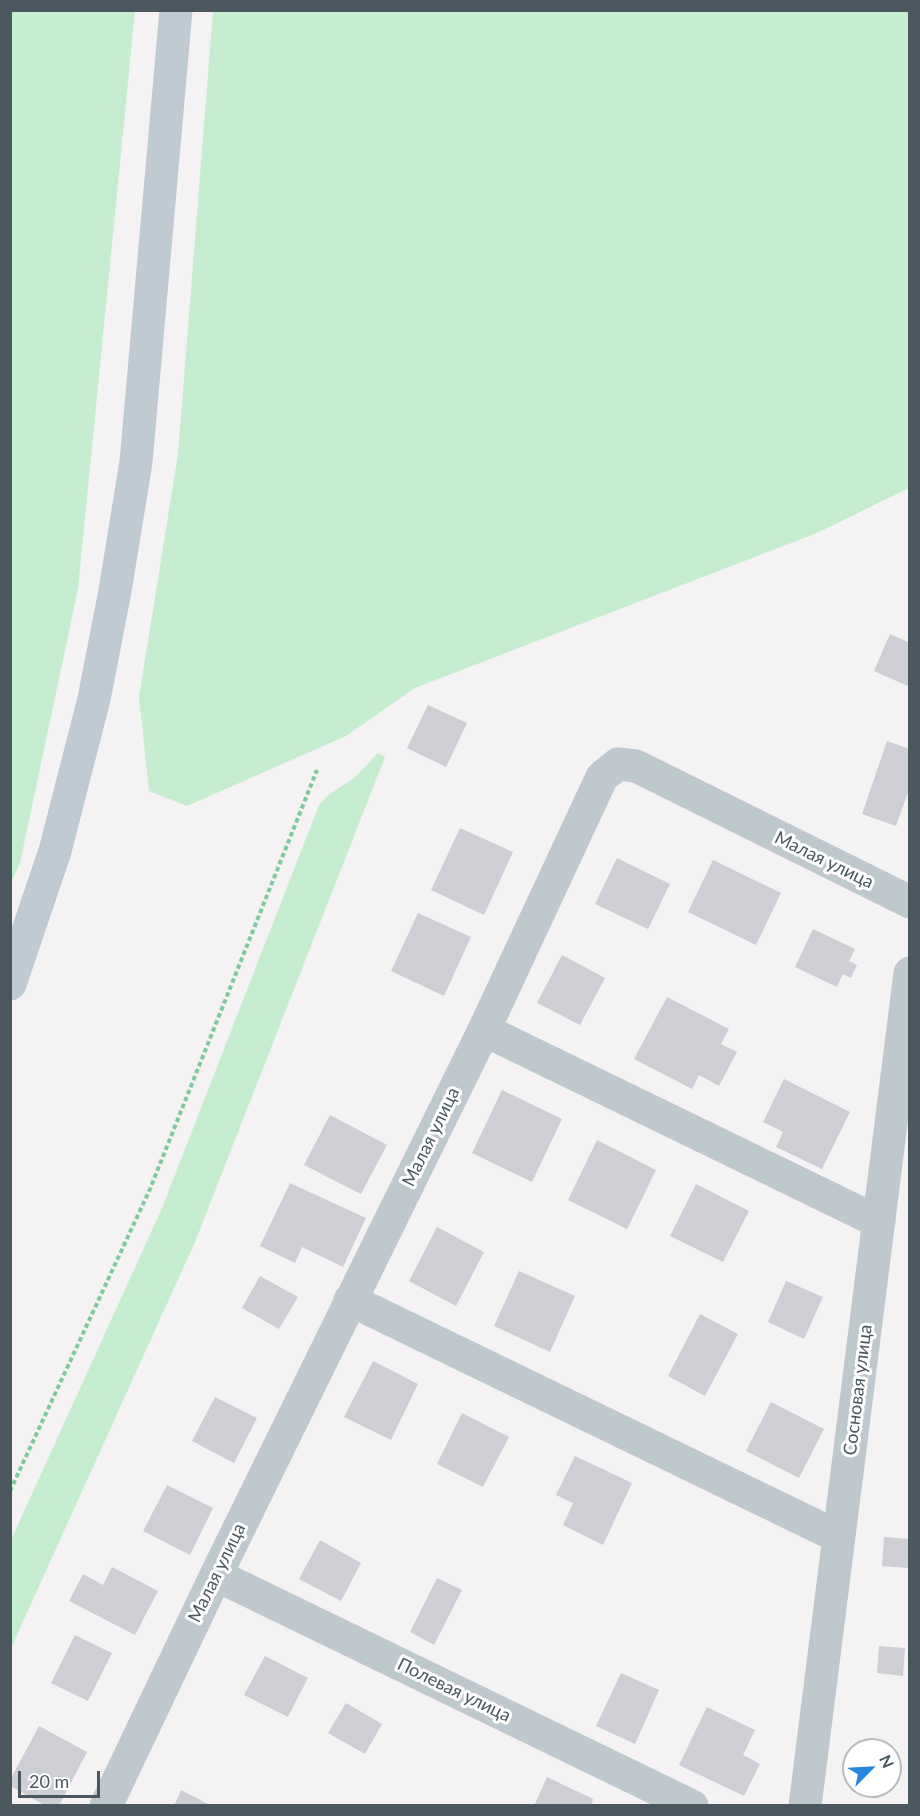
<!DOCTYPE html>
<html>
<head>
<meta charset="utf-8">
<style>
	body { margin:0 }
	#map { position:relative; width:920px; height:1816px; overflow:hidden; background:#f4f2f3; font-family:Lato,sans-serif }
	canvas { display:block }
	.frame { position:absolute; inset:0; border:12px solid #4b575f; pointer-events:none }
	.north { position:absolute; left:842px; top:1738px; width:60px; height:60px; box-sizing:border-box; background:#fff; border:2px solid #b7bcbf; border-radius:50%; rotate:66deg; font-size:16px; font-weight:700; line-height:24px; text-align:center; color:#4b575f }
	.north::after { content:''; display:block; margin:auto; width:21px; height:27px; background:#2787da; clip-path:polygon(50% 0,100% 100%,50% 72%,0 100%) }
	.scale { position:absolute; left:18px; top:1771px; width:82px; height:27px; box-sizing:border-box; border:3px solid #4b575f; border-top:0; padding-left:8px; font-size:18px; line-height:21px; white-space:nowrap; color:#4b575f; -webkit-text-stroke:4px #fff; paint-order:stroke }
</style>
</head>
<body>
<div id="map">
<canvas width="920" height="1816"></canvas>
<div class="frame"></div>
<div class="north">N</div>
<div class="scale">20 m</div>
</div>
<script>
const g = document.querySelector('canvas').getContext('2d');
g.lineJoin = 'round';
function paint(path, color) { g.fillStyle = color; g.fill(path, 'evenodd'); }
function strokePath(path, color, width, dash) { g.strokeStyle = color; g.lineWidth = width; g.lineCap = dash ? 'butt' : 'round'; g.setLineDash(dash || []); g.stroke(path); }
function write(font, color, halo, rows, align = 'center') {
  g.font = font + ' Lato,sans-serif'; g.lineWidth = 6; g.setLineDash([]); g.textBaseline = 'middle'; g.strokeStyle = halo; g.fillStyle = color; for (const [text, x, y, turn = 0] of rows) {
    g.save(); g.translate(x, y); g.rotate((+turn || 0) * Math.PI / 180); g.textAlign = isNaN(turn) ? turn : align; if (halo) g.strokeText(text, 0, 0); g.fillText(text, 0, 0); g.restore();
  }
}
const green = new Path2D(`
	M11,10L135,11L78,589L20,863L11,883Z
	M213,11H909V488L817,533L415,688L346,736L187,806L149,791L139,697L178,454Z
	M378,753L385,757L195,1242L11,1648V1540L162,1208L319,805L327,796L354,778Z`);
const building = new Path2D(`
	M890,634L910,643V687L874,671Z
	M428,705L467,723L446,767L407,748Z
	M887,741L910,749V787L896,826L862,814Z
	M460,828L513,852L484,915L431,890Z
	M617,858L670,884L648,929L595,904Z
	M713,860L781,893L756,945L688,912Z
	M418,913L471,937L444,996L391,971Z
	M813,929L855,949L849,961L857,965L851,978L843,974L837,987L795,967Z
	M562,955L605,978L580,1025L537,1003Z
	M667,997L729,1029L721,1044L737,1052L719,1086L699,1075L692,1089L634,1059Z
	M784,1079L850,1112L822,1169L776,1147L783,1132L763,1122Z
	M502,1090L562,1119L532,1182L472,1153Z
	M330,1115L387,1145L361,1194L304,1165Z
	M597,1140L656,1170L627,1229L568,1200Z
	M290,1183L366,1218L343,1267L302,1247L295,1263L260,1246Z
	M696,1184L749,1211L723,1262L670,1236Z
	M437,1227L484,1252L456,1306L409,1281Z
	M519,1271L575,1296L550,1352L494,1326Z
	M260,1276L298,1297L279,1329L242,1308Z
	M786,1281L823,1297L804,1339L768,1322Z
	M700,1314L738,1334L705,1396L668,1376Z
	M373,1361L418,1384L391,1440L344,1417Z
	M215,1397L257,1418L234,1463L192,1441Z
	M771,1402L824,1429L799,1478L746,1451Z
	M462,1413L509,1437L483,1487L437,1464Z
	M575,1456L632,1483L603,1545L563,1525L573,1503L556,1495Z
	M167,1485L213,1508L190,1555L143,1531Z
	M884,1537L910,1539L909,1568L882,1566Z
	M320,1540L361,1563L341,1601L299,1579Z
	M112,1567L158,1591L135,1635L69,1601L83,1574L103,1585Z
	M437,1578L462,1590L434,1645L410,1632Z
	M75,1635L112,1653L88,1701L51,1683Z
	M879,1646L905,1648L903,1676L877,1673Z
	M265,1656L308,1678L288,1717L244,1695Z
	M621,1673L659,1690L635,1744L596,1726Z
	M346,1703L382,1724L365,1754L328,1733Z
	M707,1707L755,1730L743,1755L760,1764L744,1796L679,1765Z
	M39,1726L87,1752L59,1806H46L10,1786V1780Z
	M547,1777L593,1799L591,1806H534Z
	M181,1790L212,1806H174Z`);
const path = new Path2D(`
	M10,1491L150,1189L317,770`);
const street = new Path2D(`
	M484,1030L879,1222
	M350,1300L839,1537
	M216,1575L692,1806
	M106,1806L216,1575L484,1030L602,777L618,764L636,766L910,902
	M805,1806L910,973`);
const secondary = new Path2D(`
	M10,984L55,851L94,699L115,591L136,462L176,10`);
const streetNames = [
	["Малая улица",824,860,26],
	["Малая улица",431,1137,-64],
	["Сосновая улица",858,1390,-83],
	["Малая улица",217,1573,-64],
	["Полевая улица",454,1690,26]
];
paint(green, '#c5eed1');
paint(building, '#cdcfd4');
strokePath(path, '#7fca9d', 4, [4.5, 3]);
strokePath(street, '#bfc8cd', 33);
strokePath(secondary, '#c0cad2', 33);
write('18px', '#4b575f', '#fff', streetNames);
</script>
</body>
</html>
